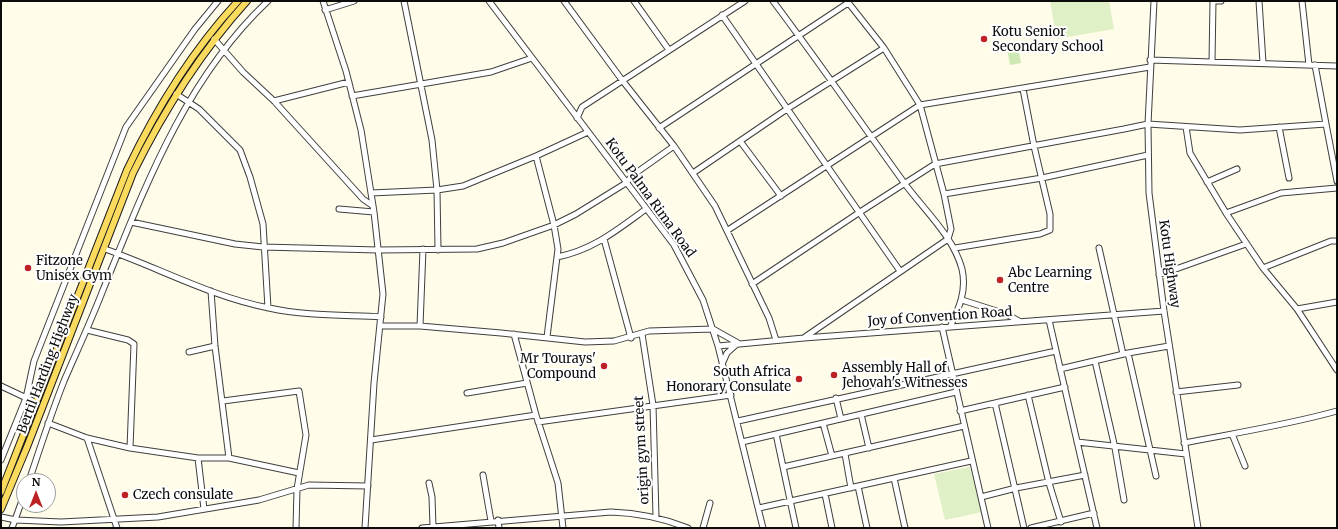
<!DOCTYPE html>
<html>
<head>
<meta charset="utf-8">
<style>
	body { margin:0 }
	#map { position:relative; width:1338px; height:529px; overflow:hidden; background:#fffcea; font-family:Merriweather,serif }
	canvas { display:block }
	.frame { position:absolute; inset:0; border:2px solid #0c0c0c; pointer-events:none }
	.north { position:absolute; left:16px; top:473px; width:40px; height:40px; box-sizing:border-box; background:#fff; border:1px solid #9e9e9e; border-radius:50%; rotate:0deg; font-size:11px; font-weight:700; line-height:16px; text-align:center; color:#0c0c0c }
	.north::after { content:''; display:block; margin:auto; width:14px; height:18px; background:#be2123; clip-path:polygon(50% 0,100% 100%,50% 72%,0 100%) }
</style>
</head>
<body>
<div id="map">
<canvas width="1338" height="529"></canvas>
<div class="frame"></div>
<div class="north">N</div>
</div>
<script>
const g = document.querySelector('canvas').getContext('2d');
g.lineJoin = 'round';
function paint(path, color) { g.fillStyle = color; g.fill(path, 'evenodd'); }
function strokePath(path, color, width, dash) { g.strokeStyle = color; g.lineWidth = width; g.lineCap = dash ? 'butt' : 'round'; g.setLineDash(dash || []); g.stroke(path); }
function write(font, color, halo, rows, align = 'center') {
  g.font = font + ' Merriweather,serif'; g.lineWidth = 4; g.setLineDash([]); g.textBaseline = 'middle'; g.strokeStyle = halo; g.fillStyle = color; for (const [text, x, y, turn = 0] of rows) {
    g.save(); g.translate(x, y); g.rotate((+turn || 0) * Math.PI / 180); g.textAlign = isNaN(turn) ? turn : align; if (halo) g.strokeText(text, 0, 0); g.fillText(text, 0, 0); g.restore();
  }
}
const green = new Path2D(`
	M1017,41L1021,63L1010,65L1006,43Z`);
const pitch = new Path2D(`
	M1050,1H1109L1114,29L1057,39Z
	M970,467L982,512L945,520L934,474Z`);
const minor = new Path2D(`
	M323,1L346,71L361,130L374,212L383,294L374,383L365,528
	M404,1L432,140L437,190L438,250
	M489,1L674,245L703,300L718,346L763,528
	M564,1L622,80L674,146L715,206L769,318L776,340
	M634,1L669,50
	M773,1C818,61 861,123 905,184C925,211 953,236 962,269C967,291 959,308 950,327
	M1154,1L1148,124L1149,193L1164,311L1198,528
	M1213,1H1221
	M1259,1L1263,63
	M1302,1L1309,65
	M325,10L354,1
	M722,15L900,271
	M214,39L243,72L274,101L363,199L373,206
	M1150,60L1337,66
	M1212,62L1213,1
	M1315,65L1326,124
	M176,94L199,109L240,150L250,177L263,224L268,308
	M352,96L491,72L532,58
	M274,101L349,82
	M577,118L582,107L745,1
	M1186,127L1190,153L1226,213L1263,268L1297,309L1337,370
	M1279,127L1289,178
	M659,128L848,3
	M740,141L781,196
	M536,156L554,225L558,249L547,337
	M693,173L787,109L884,48
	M1207,182L1237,169
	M371,193L437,190L463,186L536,156L588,132
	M944,194L1042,178L1148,155
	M339,209L374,212
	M1226,213L1281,193L1337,188
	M131,222L235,244L263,247L378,250L477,249L503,243L554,225L576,214L626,183L633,175L674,146
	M728,230L920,105L1150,67
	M604,239L631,338
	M955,248L1040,234L1050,230V214L1034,146L1023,89
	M1099,248L1123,354
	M105,249C159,268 212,297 269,308C305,316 344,315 381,317
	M557,257C593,250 617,230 646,209
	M1263,268L1331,241H1337
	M1159,275L1246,244
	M752,284L860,212L935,164L1124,129L1148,124L1240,130L1326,124L1337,181
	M211,291L215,346L229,458
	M962,300L1006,314L1019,321
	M1297,309L1337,302
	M1049,320L1097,528
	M381,326H420L501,333L585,342L614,341L649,331L713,329L738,343
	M420,326L423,249
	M942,327L988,528
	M87,330L128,340L134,344L130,448
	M514,334L536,415L558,483L563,528
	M642,334L653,405L656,517
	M805,337L948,239L951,229L944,194L920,105L884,48L847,1
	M718,346L804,338L1164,311
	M189,352L215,346
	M1128,353L1156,476
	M1095,361L1115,448L1124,500
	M722,364L727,353L737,344
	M1060,369L1128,353L1169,346
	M1,386L37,403
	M1176,392L1238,385
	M467,393L527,383
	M1028,395L1049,483L1061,522
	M836,398L841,419
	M223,401L299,391L306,435L297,489L296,528
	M995,403L1024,528
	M960,411L1065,387
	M861,414L869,448
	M738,421L1056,351
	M538,422L731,395
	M48,423L87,438L130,448L198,458H229L299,473
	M823,423L832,456
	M776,434L796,528
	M1232,434L1245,466
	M87,438L117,528
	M371,440L536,415
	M742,442L956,392
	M1077,442L1186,454
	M1184,443C1235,433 1287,425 1337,411
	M845,454L851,488
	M198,458L204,509
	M1,460L26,398L34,361L126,127L195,29L218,1
	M783,467L964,426
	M483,475L491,521
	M894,478L905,528
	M29,481C40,448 51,414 64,381C77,351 91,321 103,290C145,187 185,79 268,1
	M429,483L432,497L433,527
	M858,486L867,528
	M825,494L832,528
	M981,497L1016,488L1085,475
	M759,508L971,461
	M1,517L16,520L61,522L158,517L259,500L309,485L368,486
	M498,520L499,528
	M12,528L24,495
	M422,528L611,512C638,513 663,518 688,528
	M703,528L710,503
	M1031,528L1094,513`);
const major = new Path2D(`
	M1,492L127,170C156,109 191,52 238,1
	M1,509L27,447L133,173C164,110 200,53 247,1`);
const markers = [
	[984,39,4,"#be2123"],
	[28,268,4,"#be2123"],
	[1000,280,4,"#be2123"],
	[604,366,4,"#be2123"],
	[834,375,4,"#be2123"],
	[799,379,4,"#be2123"],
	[125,495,4,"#be2123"]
];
const poiNames = [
	["Kotu Senior",992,32],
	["Secondary School",992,47],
	["Fitzone",36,261],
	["Unisex Gym",36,276],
	["Abc Learning",1008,273],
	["Centre",1008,288],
	["Mr Tourays'",596,359,"right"],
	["Compound",596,374,"right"],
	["Assembly Hall of",842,368],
	["Jehovah's Witnesses",842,383],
	["South Africa",791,372,"right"],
	["Honorary Consulate",791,387,"right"],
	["Czech consulate",133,495]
];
const streetNames = [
	["Kotu Palma Rima Road",650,198,54],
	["Kotu Highway",1169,264,82],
	["Joy of Convention Road",940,317,-4],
	["Bertil Harding Highway",48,364,-69],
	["origin gym street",642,450,-93]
];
paint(green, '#cee9b4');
paint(pitch, '#e0f0c6');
strokePath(minor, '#3f3f3f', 7);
strokePath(major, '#1d1d1d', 8);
strokePath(minor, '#fff', 5);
strokePath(major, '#fbdb5e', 6);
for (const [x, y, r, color] of markers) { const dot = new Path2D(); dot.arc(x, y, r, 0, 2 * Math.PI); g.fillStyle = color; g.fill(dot); strokePath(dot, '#fff', 1.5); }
write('13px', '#0c0c0c', '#fff', poiNames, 'left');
write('13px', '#0c0c0c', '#fff', streetNames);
</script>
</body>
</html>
